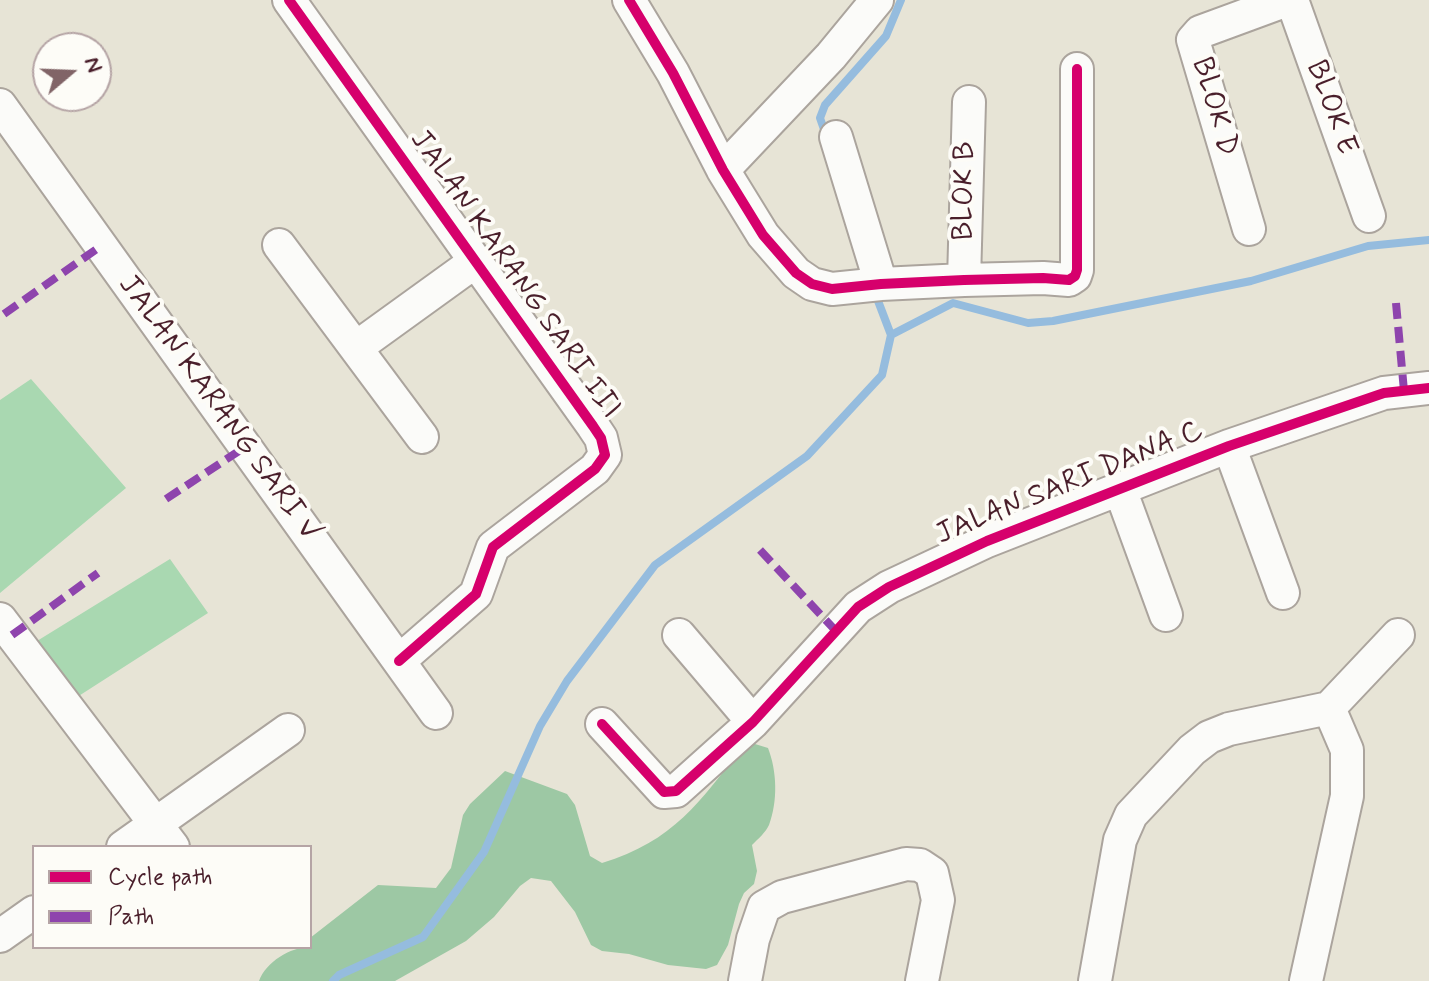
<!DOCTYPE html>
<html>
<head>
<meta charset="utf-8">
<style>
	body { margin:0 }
	#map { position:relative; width:1429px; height:981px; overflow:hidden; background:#e7e4d6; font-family:Mynerve,sans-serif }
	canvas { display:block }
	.legend { position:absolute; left:32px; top:845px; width:280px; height:104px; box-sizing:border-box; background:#fdfcf7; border:2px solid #b5a4a5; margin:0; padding:10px 14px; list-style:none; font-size:24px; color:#4a1f2b }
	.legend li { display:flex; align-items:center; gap:16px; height:40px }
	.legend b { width:40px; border:2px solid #b5a4a5 }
	.north { position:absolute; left:32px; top:32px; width:80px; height:80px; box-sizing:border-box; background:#fdfcf7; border:2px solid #b5a4a5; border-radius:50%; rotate:71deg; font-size:22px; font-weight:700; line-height:32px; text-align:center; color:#4a1f2b }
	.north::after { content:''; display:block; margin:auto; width:28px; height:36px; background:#816467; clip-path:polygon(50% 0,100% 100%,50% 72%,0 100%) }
</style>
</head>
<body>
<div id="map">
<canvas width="1429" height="981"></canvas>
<ul class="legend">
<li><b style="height:10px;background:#d6006c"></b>Cycle path</li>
<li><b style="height:10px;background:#8e44ad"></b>Path</li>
</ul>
<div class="north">N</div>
</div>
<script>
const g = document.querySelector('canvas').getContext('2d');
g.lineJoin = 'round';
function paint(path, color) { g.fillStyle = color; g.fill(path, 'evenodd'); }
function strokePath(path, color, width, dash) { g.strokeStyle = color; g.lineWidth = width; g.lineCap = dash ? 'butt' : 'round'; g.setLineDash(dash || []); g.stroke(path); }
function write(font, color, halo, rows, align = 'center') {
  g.font = font + ' Mynerve,sans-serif'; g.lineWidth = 8; g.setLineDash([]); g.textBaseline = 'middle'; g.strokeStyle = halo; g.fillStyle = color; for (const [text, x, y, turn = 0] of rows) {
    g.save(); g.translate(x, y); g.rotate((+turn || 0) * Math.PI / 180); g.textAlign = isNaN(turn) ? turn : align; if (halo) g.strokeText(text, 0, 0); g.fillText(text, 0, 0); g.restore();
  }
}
const green = new Path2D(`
	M31,379L126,488L0,593V400Z
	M170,559L208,613L60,708L24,649Z`);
const forest = new Path2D(`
	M755,744L768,748C777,771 778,801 769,825C766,832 758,839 752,845L757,871L754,884L744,893L739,904L728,945L717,965L706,969L668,965L629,954L602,951L591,945L575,912L551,881L531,878L520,886L494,917L466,941L395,981H259C266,962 290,947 310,947V938L378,885L436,888L451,868L463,815L470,804L505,771L567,794L575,805L590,856L602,863C674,841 700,802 743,746Z`);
const stream = new Path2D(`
	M826,135L820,118L825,105L886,36L901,0
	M891,335L953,303L1028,323L1053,321L1251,281L1368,246L1429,240
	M333,981L339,975L423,937L484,852L540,726L567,681L655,565L807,456L882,375L891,335L875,293`);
const street = new Path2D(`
	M289,0L593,426L601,438L605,455L595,469L493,547L476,594L399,661
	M629,0L673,73L723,170L763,235L796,273L812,284L832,289L881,284L964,280L1043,278L1069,280L1075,276L1077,270V69
	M1292,0L1369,216
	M0,105L436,713
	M836,137L881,284
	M723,170L831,56L877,0
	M1249,229L1193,40L1200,32L1287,0
	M279,245L422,437
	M964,280L969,102
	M357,347L476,261
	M1229,446L1283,593
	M1120,489L1166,615
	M0,619L173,847
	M679,635L753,722
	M602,724L664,792L676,791L753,722L858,607L889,587L987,541L1229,446L1384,393L1429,388
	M123,847L288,730
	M0,936L34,912
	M745,981L753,939L764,907L782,897L906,864L920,865L932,873L938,900L922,981
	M1095,981L1120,840L1131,815L1192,750L1209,737L1229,729L1329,708
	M1306,981L1347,796V750L1329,708L1398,635`);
const quiet = new Path2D(`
	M1396,303L1404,391
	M4,314L101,246
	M166,499L245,447
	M760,550L835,630
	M12,635L98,573`);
const cycleway = new Path2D(`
	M289,0L593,426L601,438L605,455L595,469L493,547L476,594L399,661
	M629,0L673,73L723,170L763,235L796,273L812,284L832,289L881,284L964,280L1043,278L1069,280L1075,276L1077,270V69
	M602,724L664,792L676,791L753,722L858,607L889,587L987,541L1229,446L1384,393L1429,388`);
const streetNames = [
	["BLOK D",1213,107,74],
	["BLOK E",1330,108,70],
	["BLOK B",966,191,-89],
	["JALAN KARANG SARI III",514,275,55],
	["JALAN KARANG SARI V",218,409,54],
	["JALAN SARI DANA C",1070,484,-22]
];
paint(green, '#a9d8b1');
paint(forest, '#9dc8a4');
strokePath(stream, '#95bcde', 8);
strokePath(street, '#aba49d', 36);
strokePath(street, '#fbfbf9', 32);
strokePath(quiet, '#8e44ad', 8, [16, 8]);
strokePath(cycleway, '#d6006c', 10);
write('30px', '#4a1f2b', '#fdfcf7', streetNames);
</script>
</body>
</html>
